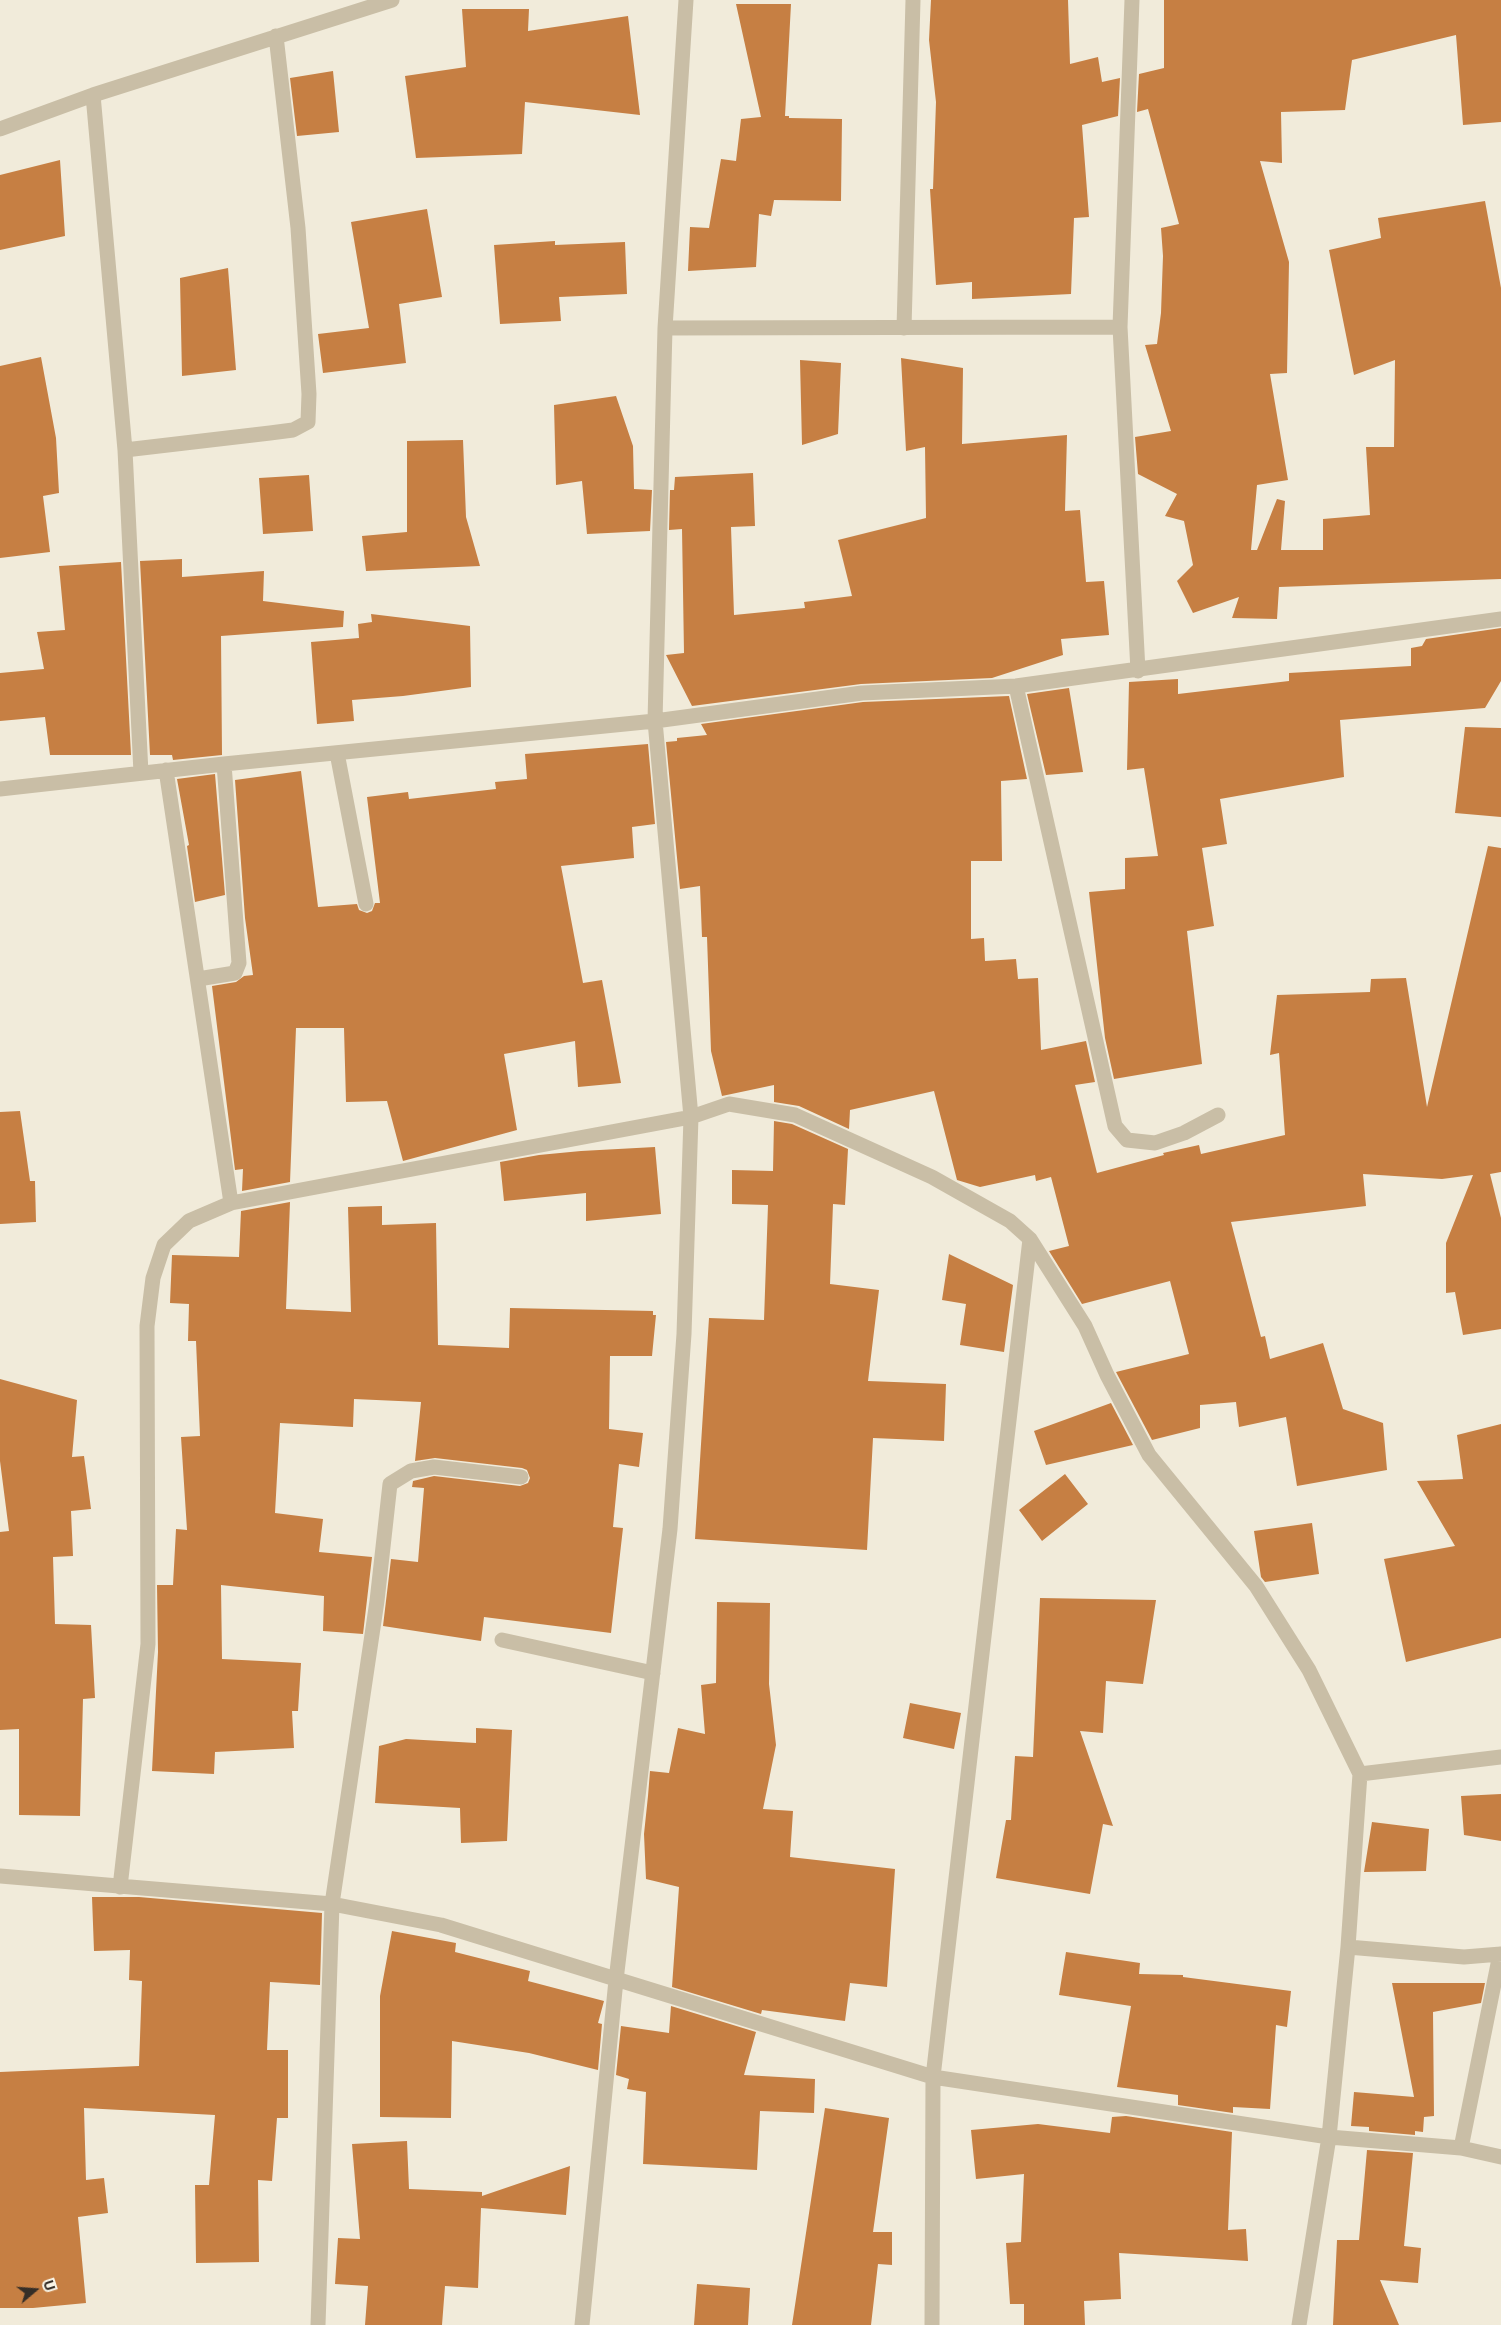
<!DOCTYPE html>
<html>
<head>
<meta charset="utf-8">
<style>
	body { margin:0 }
	#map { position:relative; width:1501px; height:2325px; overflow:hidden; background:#f1ebda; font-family:"Noto Sans",sans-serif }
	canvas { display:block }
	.north { position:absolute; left:10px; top:2265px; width:50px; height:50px; -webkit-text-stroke:4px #f9f4e6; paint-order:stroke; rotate:72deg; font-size:14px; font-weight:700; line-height:20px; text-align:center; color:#352e27 }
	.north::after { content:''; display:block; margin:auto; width:18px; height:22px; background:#352e27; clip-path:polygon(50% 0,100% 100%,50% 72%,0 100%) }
</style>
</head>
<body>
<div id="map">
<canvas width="1501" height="2325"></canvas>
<div class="north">U</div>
</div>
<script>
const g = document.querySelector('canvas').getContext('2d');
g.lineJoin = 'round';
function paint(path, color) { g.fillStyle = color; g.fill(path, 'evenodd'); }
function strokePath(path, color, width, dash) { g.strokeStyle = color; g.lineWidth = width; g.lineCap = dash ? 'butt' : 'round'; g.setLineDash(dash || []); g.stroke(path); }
const building = new Path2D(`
	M931,0H1068L1070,64L1098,57L1102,82L1120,78L1118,116L1082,125L1089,217L1074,218L1071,294L972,299V282L936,285L930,189H933L936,102L929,40Z
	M1164,0H1501V122L1463,125L1456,35L1352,60L1345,110L1281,112L1282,163L1260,161L1289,262L1287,373L1270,374L1288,480L1257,485L1251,550H1257L1277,499L1285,501L1281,550H1323V519L1370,515L1366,447H1394L1395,360L1354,375L1329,250L1381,238L1378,218L1485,201L1501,288V579L1279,587L1277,619L1232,618L1239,597L1193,613L1177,581L1193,565L1184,521L1165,516L1177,494L1138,474L1135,437L1171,431L1145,345L1157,344L1161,313L1163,256L1161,228L1179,224L1148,109L1137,112L1139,74L1164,68Z
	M736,4H791L785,116H789V118L842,119L841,201L774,200L771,216L759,214L756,267L688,271L690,227L709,228L721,159L736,161L741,119L761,117Z
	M462,9H529L528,31L628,16L640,115L525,102L522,154L416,158L405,76L466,67Z
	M333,71L339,132L297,136L290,78Z
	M60,160L65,236L0,250V175Z
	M427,209L442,297L399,304L406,363L323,373L318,334L369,328L351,222Z
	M555,241V245L625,242L627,294L559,297L561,321L500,324L494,245Z
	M228,268L236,370L182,376L180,278Z
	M41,357L56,438L59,493L43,496L50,552L0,558V366Z
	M901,358L963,368L962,444L1067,435L1065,511L1080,510L1086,582L1104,581L1109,635L1061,639L1063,655L992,678L861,684L692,706L666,655L684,653L682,529L669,530L670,490H674L675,477L753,473L755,526L731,527L734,615L805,608L804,602L852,596L838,540L926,518L925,447L906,451Z
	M800,360L841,363L838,434L802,445Z
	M616,396L633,446L634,489L652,490L650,531L587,534L582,481L556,485L554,405Z
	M463,440L466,517L480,566L366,571L362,536L407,532V441Z
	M309,475L313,531L263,534L259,478Z
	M182,559V577L264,571L263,601L344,611L343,627L221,636L222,755L173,760L172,755H150L140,561Z
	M121,562L131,755H50L45,717L0,721V673L44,669L37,632L65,630L59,566Z
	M371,614L470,626L471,687L403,696L352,700L354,721L317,724L311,642L359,638L358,624L372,622Z
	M1501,628V681L1485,708L1340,720L1344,777L1220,799L1227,844L1202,848L1214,926L1187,931L1202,1064L1114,1079L1105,1038L1089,892L1125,889V858L1158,856L1144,768L1127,770L1129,682L1178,679V694L1289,681V673L1411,666V648L1422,646L1426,639Z
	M1069,688L1083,772L1046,775L1027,694Z
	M1009,696L1027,779L1001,781L1002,861H971V939L984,938L985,961L1016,959L1018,979L1038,978L1041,1050L1086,1041L1095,1082L1075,1085L1097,1173L1164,1155L1163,1153L1199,1145L1201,1154L1285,1135L1279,1053L1270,1055L1277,995L1370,992L1371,979L1406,978L1427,1107L1488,846L1501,848V1172L1490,1174L1501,1218V1329L1463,1335L1455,1292L1446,1293V1243L1473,1175L1442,1179L1363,1174L1366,1206L1231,1222L1261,1337L1265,1336L1270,1359L1323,1343L1343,1409L1383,1423L1387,1470L1297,1486L1286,1417L1239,1427L1236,1402L1200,1405V1428L1152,1440L1116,1372L1189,1354L1170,1281L1082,1304L1049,1251L1069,1246L1051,1177L1036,1181L1035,1175L980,1187L957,1180L934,1091L850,1110L849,1129L799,1106L774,1102V1085L722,1096L711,1051L707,937H702L700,886L680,889L666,742L677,741V738L707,735L701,724L863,702Z
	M1465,727L1501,728V817L1455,813Z
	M648,744L655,824L632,827L634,858L561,866L583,983L602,980L621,1083L578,1087L575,1041L504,1054L517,1130L403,1161L387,1101L346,1102L344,1028H296L290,1182L242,1191L243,1169L235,1170L212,986L236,982L244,976L253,975L245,918L235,780L301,771L318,907L357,904L359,910L367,913L372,911L375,903H380L367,797L408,792L409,799L496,789L495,782L527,779L525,754Z
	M215,774L225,895L195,902L187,846L189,845L177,779Z
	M20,1111L30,1181H35L36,1222L0,1224V1112Z
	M774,1121L792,1124L848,1149L845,1205L833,1204L830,1284L879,1290L868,1381L946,1384L944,1441L873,1438L867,1550L695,1539L709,1318L764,1320L768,1205L732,1204V1170L773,1171Z
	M655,1147L661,1214L586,1221V1193L504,1201L500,1162L539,1155L581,1151Z
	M290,1202L286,1309L351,1312L348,1207L382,1206V1225L436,1223L438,1345L509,1348L510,1308L653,1311V1315H656L652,1356H610L609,1429L643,1433L639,1467L619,1464L613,1527L623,1528L611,1633L484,1617L481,1641L383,1626L391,1559L418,1562L424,1488L412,1487L413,1481L434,1476L520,1486L528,1483L530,1478L527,1470L522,1468L435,1458L415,1461L421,1402L354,1399L353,1427L280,1423L275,1513L323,1519L319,1552L372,1557L363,1634L323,1631L324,1596L221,1585L222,1659L301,1663L298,1711H292L294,1748L215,1752L214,1774L152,1771L158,1652L157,1585H173L176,1529L187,1530L181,1437L200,1436L196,1341H188L189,1304L170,1303L172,1255L239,1257L241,1211Z
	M949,1254L1013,1285L1004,1352L960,1345L966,1304L942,1300Z
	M0,1379L77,1400L72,1457L84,1456L91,1509L71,1511L73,1556L53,1557L55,1624L91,1625L95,1698L83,1699L80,1816L19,1815V1729L0,1730V1532L9,1531L0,1461Z
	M1111,1403L1133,1445L1046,1465L1034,1431Z
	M1501,1424V1638L1406,1662L1384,1559L1455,1546L1417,1481L1463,1479L1457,1435Z
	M1065,1474L1088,1504L1042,1541L1019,1510Z
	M1312,1523L1319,1574L1265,1582L1261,1577L1254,1531Z
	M1040,1598L1156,1600L1143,1684L1106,1681L1103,1733L1080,1731L1113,1826L1103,1824L1090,1894L996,1878L1006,1820H1011L1015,1756L1033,1757Z
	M717,1602L770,1603L769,1684L776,1745L763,1809L793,1811L790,1857L895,1869L887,1987L850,1983L845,2021L762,2010L761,2014L672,1987L679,1887L646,1879L644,1834L648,1796L650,1771L669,1773L678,1728L705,1734L701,1685L716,1683Z
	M910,1703L961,1713L954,1749L903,1738Z
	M476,1728L512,1730L507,1841L461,1843L460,1808L375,1803L379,1746L406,1739L476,1743Z
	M1501,1794V1841L1464,1835L1461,1796Z
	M1372,1822L1429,1829L1426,1871L1364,1872Z
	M92,1897H139L322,1913L320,1985L270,1982L267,2050H288V2118H277L272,2181L258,2180L259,2262L196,2263L195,2185H209L215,2115L84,2108L86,2180L104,2178L108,2213L78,2217L86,2303L33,2308H0V2072L139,2066L142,1981L129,1980L130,1950L94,1951Z
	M392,1931L456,1943L455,1952L530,1971L528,1981L604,2001L598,2023L602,2024L598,2070L529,2053L452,2041L451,2118L380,2117V1996Z
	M1066,1952L1140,1963L1139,1974L1183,1975V1977L1291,1991L1287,2027L1276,2025L1270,2109L1233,2107V2113L1178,2105V2095L1117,2087L1131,2006L1059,1995Z
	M1392,1983H1485L1481,2003L1433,2012L1434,2116L1424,2117L1423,2132L1415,2131V2135L1369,2131V2127L1351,2126L1354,2092L1414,2097Z
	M671,2006L756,2032L744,2075L815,2079L814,2113L760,2111L757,2170L643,2164L646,2092L627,2089L629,2079L616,2075L621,2026L669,2033Z
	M825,2108L889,2118L873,2232H892V2265L878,2264L871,2325H792Z
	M1126,2116L1232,2132L1228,2230L1246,2229L1248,2261L1119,2253L1121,2299L1084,2301L1085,2325H1024V2304H1010L1006,2243L1021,2242L1024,2174L976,2179L971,2130L1038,2124L1110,2133L1112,2117Z
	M407,2141L409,2189L482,2192V2196L570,2166L566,2215L481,2208L478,2288L445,2286L442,2325H365L368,2286L335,2284L338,2238L360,2239L352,2144Z
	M1367,2150L1413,2153L1404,2246L1421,2248L1418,2283L1380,2280L1399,2325H1333L1337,2240H1359Z
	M697,2284L750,2288L748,2325H694Z`);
const minor = new Path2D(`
	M1132,0L1120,327L1138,671
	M93,95L125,450L141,773
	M0,129L93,95L392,0
	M665,328L1120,327
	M904,328L913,0
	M125,450L270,433L293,430L308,422L309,394L298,228L276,36
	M1016,686L1115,1126L1127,1140L1155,1143L1184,1133L1218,1115
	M337,753L366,904
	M166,770L231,1203
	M0,789L224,764L655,721L862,693L1016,686L1501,619
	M198,979L235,973L239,963L224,764
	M502,1640L653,1673
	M1360,1774L1501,1757
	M0,1876L332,1904L441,1925L933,2077L1329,2137L1461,2148L1501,2157
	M120,1887L148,1644L147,1326L153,1278L164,1245L189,1221L231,1203L691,1117L729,1104L795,1115L932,1177L1010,1221L1030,1239L1085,1326L1107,1375L1149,1455L1256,1586L1309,1670L1360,1774L1348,1947L1329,2137L1299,2325
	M1348,1947L1464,1957L1501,1954
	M1461,2148L1500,1954
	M318,2325L332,1904L377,1601L390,1484L411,1471L434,1467L521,1477
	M582,2325L616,1980L670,1529L684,1334L691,1117L655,721L665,328L686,0
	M932,2325L933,2077L1030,1239`);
paint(building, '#c67f43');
strokePath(minor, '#c9bea6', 15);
</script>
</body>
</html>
